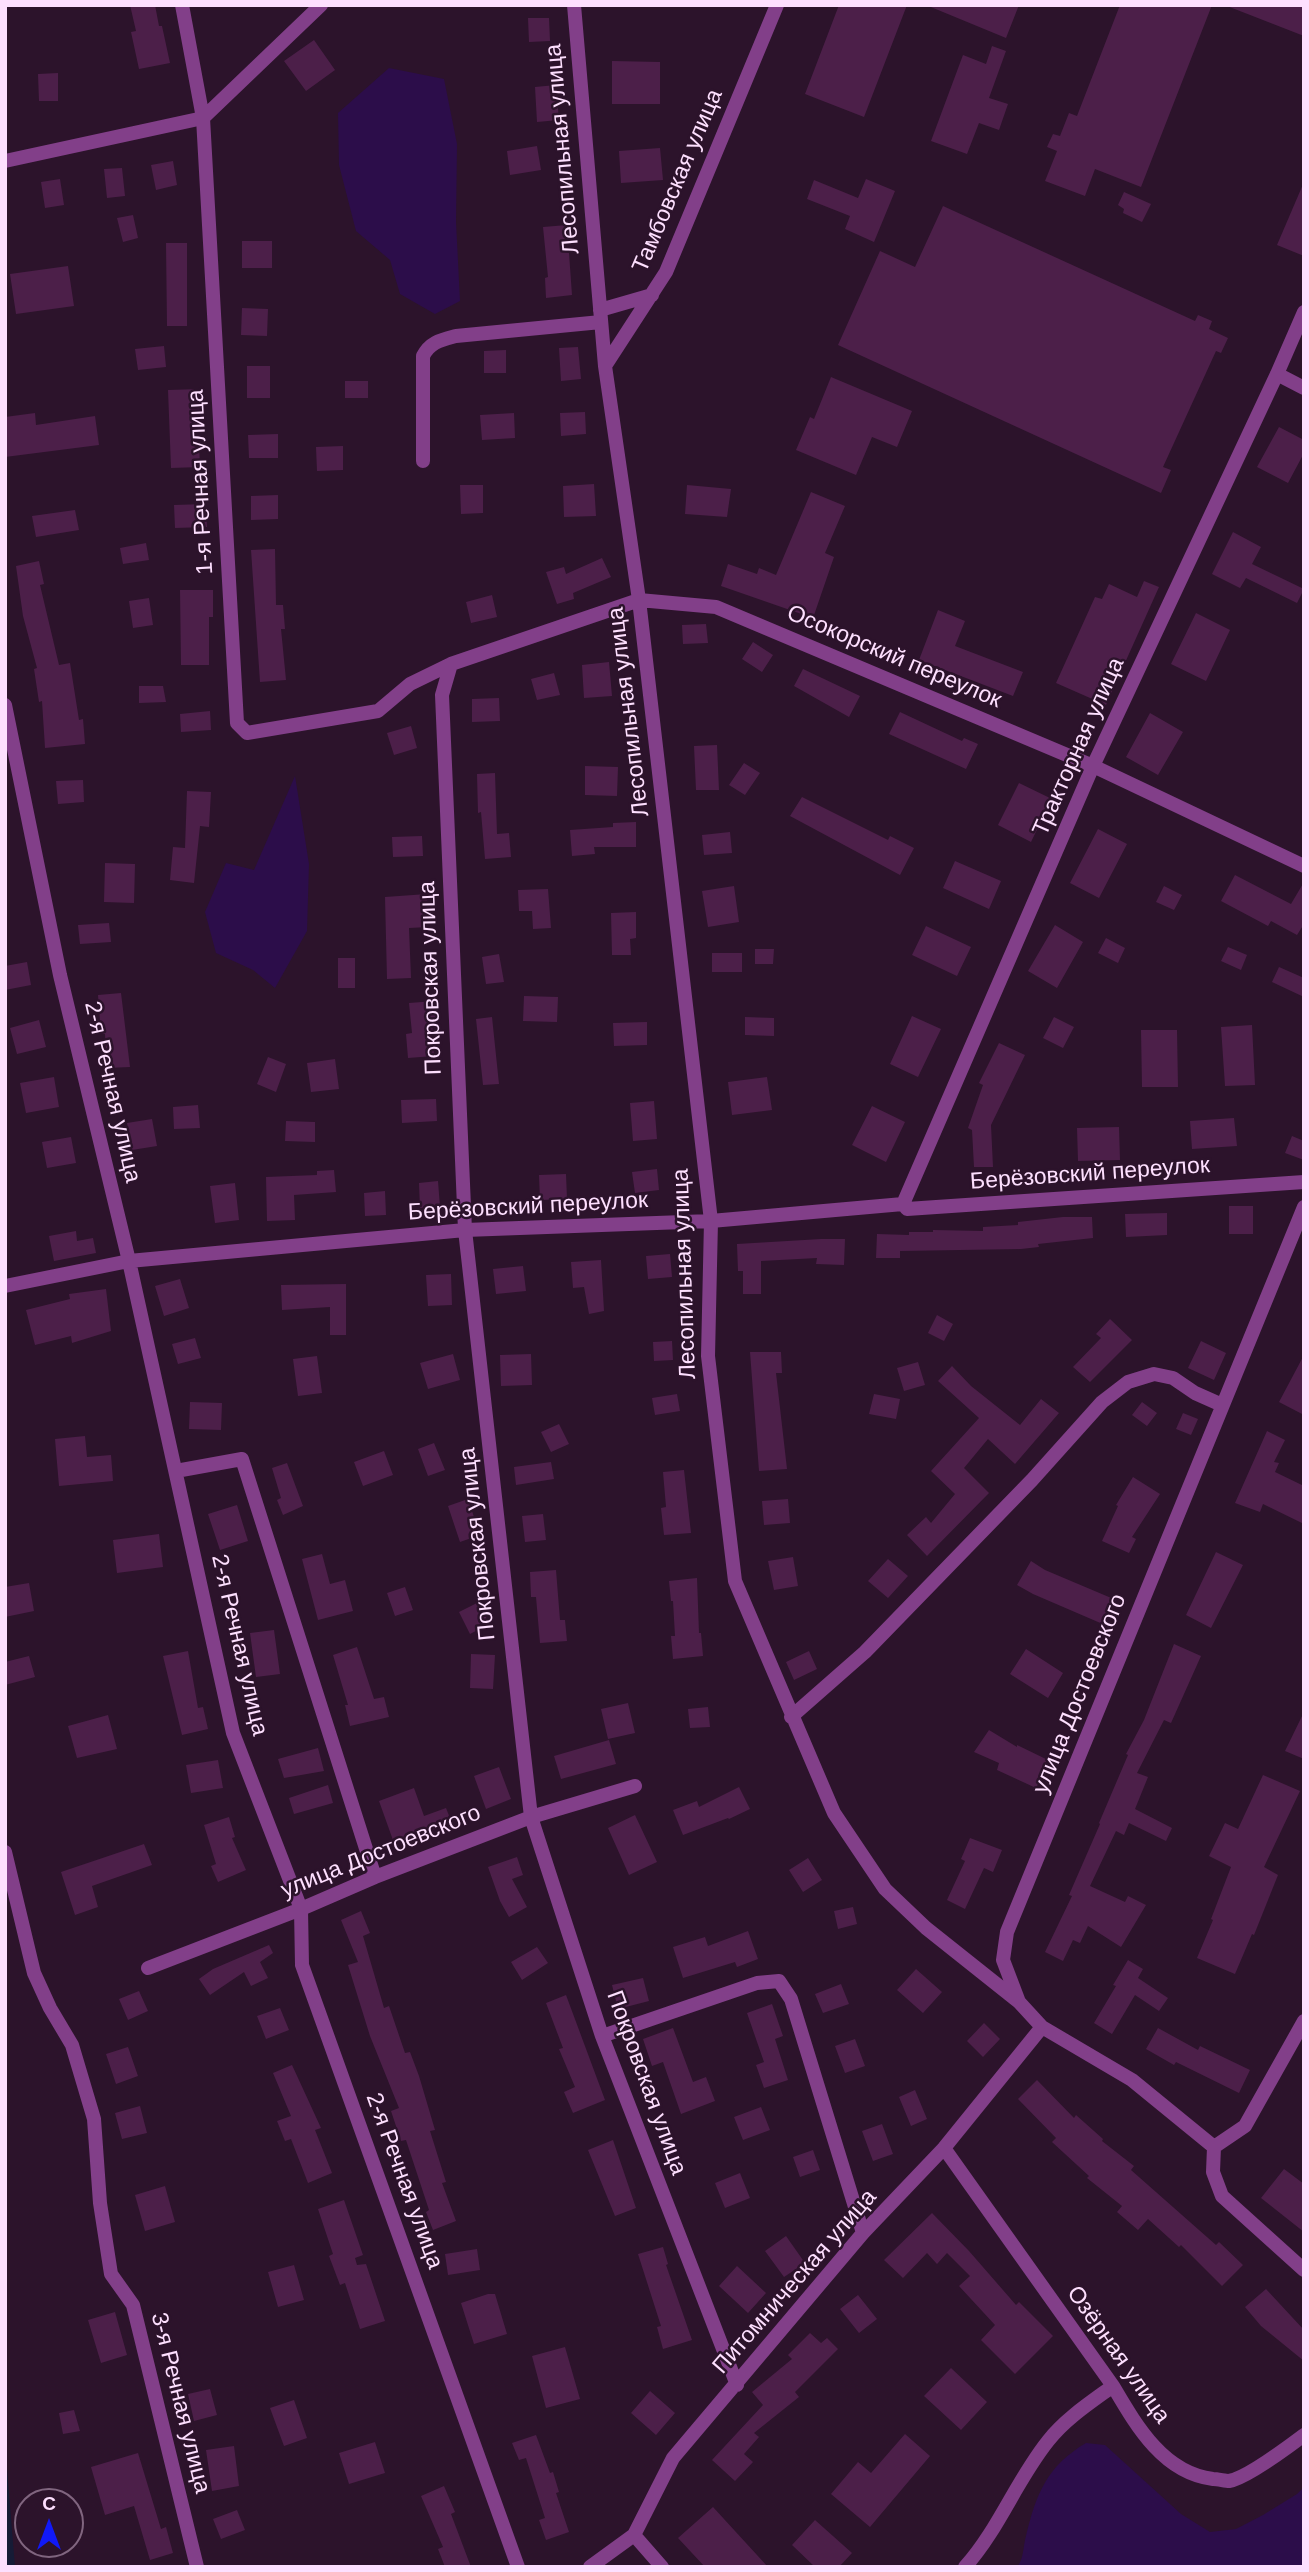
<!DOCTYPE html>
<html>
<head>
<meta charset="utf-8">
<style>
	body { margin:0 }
	#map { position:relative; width:1309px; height:2572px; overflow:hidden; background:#2c132b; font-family:Helvetica,sans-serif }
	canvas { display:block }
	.frame { position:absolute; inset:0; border:7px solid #fddffe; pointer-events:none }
	.north { position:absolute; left:14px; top:2488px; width:70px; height:70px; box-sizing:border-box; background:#2c132b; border:2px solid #80657f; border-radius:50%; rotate:0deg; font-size:19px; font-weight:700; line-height:28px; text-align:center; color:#fddffe }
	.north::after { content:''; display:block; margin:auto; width:24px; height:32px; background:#1119f7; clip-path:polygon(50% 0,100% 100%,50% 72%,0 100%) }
</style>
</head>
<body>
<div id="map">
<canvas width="1309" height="2572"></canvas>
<div class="frame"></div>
<div class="north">С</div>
</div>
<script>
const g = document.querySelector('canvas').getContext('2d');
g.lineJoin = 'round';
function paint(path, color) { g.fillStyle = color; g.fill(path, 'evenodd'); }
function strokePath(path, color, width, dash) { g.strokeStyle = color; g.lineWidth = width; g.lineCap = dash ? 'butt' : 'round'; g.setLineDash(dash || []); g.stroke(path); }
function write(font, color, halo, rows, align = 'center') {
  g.font = font + ' Helvetica,sans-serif'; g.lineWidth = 5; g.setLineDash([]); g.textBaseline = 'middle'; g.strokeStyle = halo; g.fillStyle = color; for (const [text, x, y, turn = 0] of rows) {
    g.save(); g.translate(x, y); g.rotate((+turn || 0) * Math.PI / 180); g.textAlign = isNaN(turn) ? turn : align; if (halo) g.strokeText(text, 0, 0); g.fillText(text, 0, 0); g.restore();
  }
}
const green = new Path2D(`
	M5,2444L15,2567H5Z`);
const water = new Path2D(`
	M389,68L444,79L457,144L456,222L460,301L435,314L400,294L390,260L356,231L339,165L338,113Z
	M295,776L309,864L307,931L275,988L253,970L216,953L205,912L226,863L254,870Z
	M1086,2443L1105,2445L1181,2514L1210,2532L1236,2529L1263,2515L1297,2494L1304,2487V2567H1017C1024,2559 1023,2546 1026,2536C1036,2494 1047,2466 1086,2443Z`);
const building = new Path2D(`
	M130,5H155L159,26H162L170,63L139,69L131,32L136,31Z
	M839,5H907L864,117L805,94Z
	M926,5H1019L1006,38Z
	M1120,5H1212L1141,187L1095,169L1085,196L1045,181L1057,151L1047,147L1053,134L1060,136L1069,113L1077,116Z
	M1227,5H1304V36L1227,6Z
	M528,18H549L550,41L529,42Z
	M314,40L335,70L306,91L284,61Z
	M992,46L1006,51L989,98L1008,104L999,130L979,123L967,154L931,141L963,55L986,64Z
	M612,61L660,62V104H612Z
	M58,73V101H39L38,74Z
	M556,85L559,120L537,122L535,87Z
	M537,146L541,170L510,175L507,151Z
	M660,148L663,180L621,183L619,151Z
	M173,161L177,185L156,190L151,165Z
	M122,168L125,196L107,198L104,169Z
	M60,179L64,205L45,208L41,182Z
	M866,179L895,191L874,242L845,229L850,216L807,199L814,180L858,198Z
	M1304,182V256L1277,245Z
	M1124,192L1151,204L1142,222L1123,213L1124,209L1118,205Z
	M943,206L1195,321L1198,315L1212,321L1209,329L1228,338L1221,353L1216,351L1163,467L1171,470L1161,493L838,345L880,251L915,267Z
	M133,215L138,238L123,242L117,218Z
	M567,225L572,295L546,298L545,278L548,277L543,227Z
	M242,241H272V268H242Z
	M166,243H187V326H167Z
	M68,266L74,306L16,314L10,274Z
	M242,308L268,309L267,336L241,335Z
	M164,346L166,367L138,370L135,349Z
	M578,347L581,379L561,381L559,348Z
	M506,350V373H484V351Z
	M247,366H270V398H247Z
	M831,377L912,411L897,447L872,437L856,475L796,450L810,417L814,419Z
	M345,381H368V398H345Z
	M201,389L202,419H198L200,467L171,468L168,390Z
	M585,412L586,434L561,436L560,413Z
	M35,413L36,425L95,416L99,445L5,457V417Z
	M514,413L515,438L482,440L480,415Z
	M1279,427L1304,440V453L1288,483L1257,467Z
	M278,434V458H249L248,435Z
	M343,446V470L317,471L316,447Z
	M594,484L596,516L564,517L563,486Z
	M460,485H483V513L461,514Z
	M687,485L731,489L727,517L685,514Z
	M811,492L845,506L825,553L834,557L813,618L721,586L728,564L757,574L759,568L776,575Z
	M278,495V519L251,520V496Z
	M206,504L207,527L175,528L174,505Z
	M75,510L79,530L36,537L32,516Z
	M1233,532L1261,547L1252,564L1304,589L1297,603L1246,578L1240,588L1212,574Z
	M146,543L149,560L123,564L120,548Z
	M275,549L276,605H283L285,629H281L286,680L260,682L251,550Z
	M602,558L611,577L573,593L574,599L557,604L546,572L564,567L566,574Z
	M39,561L44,584L40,585L59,665L70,663L79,720L83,719L85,744L45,748L42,701L39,702L34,669L37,668L23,616L16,566Z
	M1144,581L1159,587L1106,705L1056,683L1095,597L1102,599L1109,584L1137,597Z
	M180,590H213V617H209V665H181Z
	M492,595L497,617L471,623L466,602Z
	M149,598L153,625L133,628L129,601Z
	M938,610L965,621L955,646L1023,672L1013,696L919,660Z
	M1196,613L1230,630L1206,681L1171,664Z
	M706,624L708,643L683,644L682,625Z
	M753,642L773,655L762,672L742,659Z
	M609,662L612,696L584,698L582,665Z
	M803,669L860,696L849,717L794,686Z
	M554,673L560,695L537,700L531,679Z
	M139,686H163L166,702L139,703Z
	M499,698L500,721L472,722V699Z
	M210,711L211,730L181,732L180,714Z
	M900,712L962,741L964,738L978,744L966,769L889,734Z
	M1150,713L1183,732L1158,775L1126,757Z
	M411,726L417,748L394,755L387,733Z
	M717,745L719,790H696L694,746Z
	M744,763L760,773L745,795L729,785Z
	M585,766L618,767L617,796L585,795Z
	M495,773L497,834L509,833L511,857L485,859L481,812L478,813L477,774Z
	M83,780L84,802L58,804L56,781Z
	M1019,783L1052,799L1031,842L998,825Z
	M187,791L211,792L209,827L200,826L194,883L170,880L173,847L185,848Z
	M802,797L888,840L890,836L914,848L900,875L790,816Z
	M636,822V847H594L595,854L572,856L570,830L613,827V823Z
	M1098,829L1127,844L1099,898L1070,883Z
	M730,832L732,853L704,855L702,835Z
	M422,836L423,856L393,857L392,837Z
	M955,861L1001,881L989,909L943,888Z
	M105,863L135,864L134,903L104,902Z
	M1235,875L1291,904L1304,882V924L1297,935L1271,921L1268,926L1221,901Z
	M734,886L739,922L708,927L702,891Z
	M1164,886L1182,895L1174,910L1156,902Z
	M548,889L551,928L533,929L532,911H519L518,890Z
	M427,894L428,927L409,928L411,978L387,979L385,897Z
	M636,912V938L630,939L631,955H612L611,913Z
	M109,923L111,942L80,944L78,925Z
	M1055,925L1083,942L1057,988L1028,971Z
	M926,926L971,947L957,976L912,955Z
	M1106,938L1125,948L1118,963L1098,953Z
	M1228,947L1247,955L1241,970L1221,961Z
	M755,949H774L773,964H755Z
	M712,953H742V972H712Z
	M499,954L504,982L486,984L482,957Z
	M338,958H355V988H338Z
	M27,962L31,985L5,990V966Z
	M1279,967L1304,978V997L1272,982Z
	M121,993L130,1067L107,1068L105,1034H101L98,995Z
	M524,996L558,997L557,1022L523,1021Z
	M435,1001L436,1018H432L434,1056L408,1058L406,1034L412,1033L409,1003Z
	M912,1016L941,1029L918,1077L890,1064Z
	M492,1017L499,1084L483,1085L476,1019Z
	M745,1017L774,1018V1036L745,1035Z
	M1054,1017L1074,1027L1063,1048L1043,1038Z
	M39,1020L46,1047L17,1054L10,1028Z
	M647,1022V1045L614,1046L613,1023Z
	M1252,1025L1255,1085L1225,1086L1221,1027Z
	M1141,1030H1177L1178,1087H1142Z
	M999,1043L1025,1055L991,1125L993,1167H974L972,1130L968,1128L983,1085L979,1083Z
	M268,1057L286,1064L276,1092L257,1084Z
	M335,1059L339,1089L311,1092L307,1063Z
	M54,1077L59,1107L26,1113L20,1083Z
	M767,1077L772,1110L732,1115L728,1082Z
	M436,1099L437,1121L402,1123L401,1100Z
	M654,1101L657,1139L633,1141L630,1103Z
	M198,1105L200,1128L174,1129L173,1107Z
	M872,1106L905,1122L886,1162L852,1145Z
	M1234,1118L1237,1146L1192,1149L1190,1121Z
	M152,1119L157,1146L132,1150L127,1123Z
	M286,1121L315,1122V1142L285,1141Z
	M1119,1127L1120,1160L1078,1161L1077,1128Z
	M1292,1136L1304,1141V1160L1285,1153Z
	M71,1137L76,1163L47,1168L42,1142Z
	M657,1169L659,1190L635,1193L632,1172Z
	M334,1170L336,1192L294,1195L295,1220L267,1221L266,1177L317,1175V1171Z
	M566,1174L567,1199L540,1200L539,1175Z
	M438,1181L440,1207L420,1208L419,1183Z
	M235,1183L239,1220L215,1223L210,1186Z
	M385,1191L386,1215L365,1216L364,1193Z
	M1229,1206H1253V1234H1229Z
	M1167,1213V1235L1126,1237L1125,1214Z
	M1063,1217H1092L1093,1238L1038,1244L1039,1247L1021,1249L900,1251V1258H876L877,1234L909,1235V1232H933V1230L983,1231V1227L1018,1225V1222Z
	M76,1231L77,1241L93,1238L96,1253L54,1261L49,1236Z
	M821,1239H845L844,1265L816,1264L817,1258L761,1261V1294H743V1271H738L737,1244Z
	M670,1254L672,1277L648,1279L646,1256Z
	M601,1260L604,1311L589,1314L584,1287L573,1288L571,1262Z
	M523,1266L526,1291L496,1294L493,1269Z
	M451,1274L452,1305L428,1306L426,1275Z
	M180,1279L189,1308L164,1316L155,1286Z
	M346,1284V1335H330V1307L282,1310L281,1285Z
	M106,1289L111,1331L72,1343L71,1336L35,1345L26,1310L70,1299L69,1294Z
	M937,1315L953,1324L944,1341L928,1333Z
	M1110,1319L1132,1340L1090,1382L1073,1367L1101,1338L1096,1334Z
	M195,1338L201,1358L178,1364L172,1344Z
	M672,1341L673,1360L654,1361L653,1342Z
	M1201,1341L1226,1353L1214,1380L1188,1368Z
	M750,1352H781L782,1373H776L787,1469L759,1471Z
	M453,1354L460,1380L428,1389L420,1363Z
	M531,1354L532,1385L501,1386L500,1355Z
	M1304,1355V1415L1279,1402Z
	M317,1356L322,1393L298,1396L293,1359Z
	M918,1362L925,1385L904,1391L897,1368Z
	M952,1366L971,1386L1020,1425L1041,1399L1059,1413L1015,1464L988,1439L964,1468L989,1493L927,1556L907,1535L926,1517L931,1523L955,1494L931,1471L979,1418L938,1381Z
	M677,1394L680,1411L655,1415L652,1398Z
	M874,1394L900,1399L896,1419L869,1414Z
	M190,1402L222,1403L221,1430L189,1429Z
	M1142,1402L1157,1413L1147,1426L1132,1415Z
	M1183,1413L1198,1419L1191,1435L1176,1429Z
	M559,1424L569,1444L551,1452L541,1432Z
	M1267,1431L1285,1440L1274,1462L1279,1463L1275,1472L1304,1486V1524L1263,1504L1260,1512L1235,1503Z
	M85,1436L87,1457L111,1455L113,1481L59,1486L55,1439Z
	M434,1443L445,1470L428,1476L418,1449Z
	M384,1451L393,1475L363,1486L354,1462Z
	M551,1462L554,1479L516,1485L514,1467Z
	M287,1463L303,1506L283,1515L277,1500L281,1498L272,1468Z
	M684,1470L691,1533L664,1535L661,1508L666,1507L663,1472Z
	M1133,1477L1160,1494L1132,1537L1136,1539L1129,1553L1102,1541L1118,1506L1116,1505Z
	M468,1499L480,1535L460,1542L448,1506Z
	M788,1499L790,1523L764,1525L762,1501Z
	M237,1505L248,1541L220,1550L208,1514Z
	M543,1514L546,1540L525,1542L522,1516Z
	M159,1534L163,1567L117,1573L113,1540Z
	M1216,1552L1243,1565L1211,1628L1186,1615Z
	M322,1554L330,1584L345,1580L353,1611L318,1620L302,1559Z
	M793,1557L798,1586L774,1590L768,1561Z
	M888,1559L908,1576L888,1598L868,1581Z
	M1031,1561L1045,1570L1116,1600L1105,1625L1033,1594L1017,1585Z
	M556,1570L560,1620H565L567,1641L540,1643L536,1597H531L530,1572Z
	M697,1578L699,1633H701L703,1656L673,1659L671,1636H675L673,1601H671L669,1581Z
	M29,1583L34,1611L5,1617V1587Z
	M405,1587L413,1610L395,1616L387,1593Z
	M479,1602L489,1624L470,1634L459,1612Z
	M274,1630L280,1674L256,1677L250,1633Z
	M1174,1644L1201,1656L1171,1723L1164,1720L1137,1773L1148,1777L1135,1809L1172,1828L1166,1841L1129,1823L1124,1835L1116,1831L1090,1886L1125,1902L1128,1896L1146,1905L1121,1947L1088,1926L1080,1943L1073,1940L1063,1961L1045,1952L1072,1896L1069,1895L1100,1824L1099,1823L1128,1755L1126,1754L1144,1720Z
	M357,1647L374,1699L384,1697L389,1717L350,1726L345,1705H348L333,1655Z
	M1026,1649L1063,1673L1048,1698L1010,1674Z
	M188,1651L198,1708L203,1707L208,1729L182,1735L163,1656Z
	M809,1651L817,1669L794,1680L786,1662Z
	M471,1654L495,1655L493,1689L470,1688Z
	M29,1656L35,1677L5,1685V1662Z
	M628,1703L635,1733L608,1739L601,1709Z
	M708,1707L710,1727L690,1728L688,1709Z
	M1304,1712V1759L1285,1751Z
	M108,1715L117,1749L77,1758L68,1726Z
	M989,1730L1017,1747V1745L1050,1761L1036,1788L997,1770L999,1763L974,1752Z
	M609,1740L616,1764L561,1779L554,1756Z
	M318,1748L324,1771L284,1778L278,1759Z
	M218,1760L223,1788L191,1793L186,1765Z
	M499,1767L511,1799L486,1809L474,1776Z
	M1263,1775L1300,1791L1264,1867L1278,1875L1254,1935L1252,1934L1235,1974L1197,1958L1213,1920L1211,1919L1231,1867L1209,1856L1225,1823L1238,1829Z
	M328,1785L333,1803L294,1814L289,1798Z
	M739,1787L750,1809L729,1819L728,1818L683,1835L673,1810L697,1801L699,1807Z
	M414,1788L424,1816L446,1808L452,1823L394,1843L379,1801Z
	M635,1815L657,1862L629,1875L608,1828Z
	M229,1817L235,1837L232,1838L246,1870L218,1882L211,1866L216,1864L204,1825Z
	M970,1838L1002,1850L993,1872L984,1868L965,1909L947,1900L965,1861L961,1859Z
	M144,1844L152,1865L92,1886L98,1907L75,1915L61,1872Z
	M517,1857L523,1875L512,1879L527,1907L509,1917L500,1901L488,1867Z
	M808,1858L822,1880L803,1892L789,1870Z
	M853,1907L857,1924L838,1929L834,1911Z
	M361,1911L370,1933L363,1936L384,2008L389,2006L405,2053L410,2052L419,2076L435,2130L430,2131L446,2182L442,2183L456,2221L433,2230L426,2212L429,2210L406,2140L401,2141L391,2111L399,2108L370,2036L348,1965L358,1962L341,1920Z
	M748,1931L758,1959L737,1967L735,1962L683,1978L673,1947L705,1937L708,1946Z
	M269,1945L273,1953L260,1962L268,1978L251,1986L244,1972L210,1995L199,1979L213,1969Z
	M537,1947L548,1963L522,1980L511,1962Z
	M1128,1960L1143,1969L1138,1978L1168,1998L1159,2011L1135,1995L1112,2034L1094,2023L1116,1986L1113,1985Z
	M916,1969L942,1992L923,2013L897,1990Z
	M643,1978L649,2001L618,2009L612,1985Z
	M841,1984L849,2004L823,2013L815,1994Z
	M139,1991L148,2011L128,2020L119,1999Z
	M566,1995L605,2100L573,2113L564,2092L575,2087L559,2049L563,2048L546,2003Z
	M772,2004L783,2036L775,2039L788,2080L764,2088L756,2065L764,2062L747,2013Z
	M280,2008L289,2030L266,2039L257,2016Z
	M984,2023L1000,2039L983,2057L967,2041Z
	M673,2028L693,2082L706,2077L715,2101L681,2114L663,2062L652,2066L643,2039Z
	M1158,2028L1198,2050L1200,2046L1250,2070L1239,2093L1176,2062L1174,2065L1146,2049Z
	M855,2039L865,2066L845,2073L835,2046Z
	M128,2047L138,2076L116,2084L106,2054Z
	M292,2065L321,2128L315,2130L332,2173L308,2183L291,2139L285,2141L277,2121L291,2116L273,2073Z
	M1037,2080L1074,2118L1076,2115L1103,2139L1102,2141L1134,2166L1131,2170L1216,2245L1219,2242L1243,2265L1222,2286L1181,2245L1179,2247L1148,2219L1138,2230L1117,2212L1122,2206L1087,2178L1089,2176L1052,2142L1056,2138L1018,2099Z
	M915,2090L927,2119L911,2126L899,2097Z
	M140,2106L147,2133L122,2139L115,2113Z
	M761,2107L770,2130L743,2140L734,2117Z
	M882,2124L893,2154L873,2161L862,2131Z
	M613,2140L636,2208L615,2216L588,2150Z
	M813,2150L820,2170L800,2177L793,2157Z
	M1284,2169L1304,2184V2232L1261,2198Z
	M740,2173L750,2198L725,2208L715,2183Z
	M165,2186L175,2222L145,2231L135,2195Z
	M344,2200L363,2255L355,2258L357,2265L366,2264L385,2321L360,2329L345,2283L340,2285L329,2256L333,2254L318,2209Z
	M932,2213L969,2251L1016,2305L1019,2302L1053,2336L1015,2374L981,2340L995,2325L959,2286L970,2276L947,2253L937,2264L927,2253L903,2278L884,2260Z
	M786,2236L805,2263L784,2277L765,2251Z
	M663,2247L668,2264L666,2265L692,2340L663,2349L657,2327L661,2326L638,2254Z
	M477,2249L480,2270L448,2275L445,2254Z
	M294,2265L304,2300L278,2307L268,2272Z
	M737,2266L766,2293L748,2313L719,2286Z
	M1266,2289L1304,2330V2361L1261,2326L1245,2307Z
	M488,2294H495L507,2334L474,2344L461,2303Z
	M858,2295L877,2319L859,2333L840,2309Z
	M115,2312L127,2355L101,2363L88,2320Z
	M810,2333L821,2343L827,2338L838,2349L795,2392L799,2397L754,2433L759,2437L744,2454L753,2462L735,2481L712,2460L763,2405L752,2392L792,2359L788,2355Z
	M565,2347L580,2399L546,2408L532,2356Z
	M951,2368L987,2402L961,2430L924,2396Z
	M210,2389L217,2415L194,2421L188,2394Z
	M650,2391L675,2413L656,2435L631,2413Z
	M294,2400L307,2438L284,2446L270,2408Z
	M74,2410L80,2431L63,2434L59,2413Z
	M905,2434L930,2456L870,2527L831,2494L858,2462L871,2473Z
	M536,2435L550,2473L553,2472L559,2492L556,2493L569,2532L546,2540L539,2520L545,2518L526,2458L519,2460L512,2443Z
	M375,2442L385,2473L349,2484L339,2453Z
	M234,2446L239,2486L212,2491L206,2450Z
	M138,2453L161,2529L166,2527L173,2553L150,2560L134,2506L105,2515L91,2467Z
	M444,2486L455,2512L451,2514L471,2567H445L438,2549L443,2547L421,2496Z
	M713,2507L768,2567H705L678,2538Z
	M237,2510L245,2530L221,2539L213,2519Z
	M815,2520L852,2553L839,2567H815L792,2545Z`);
const minor = new Path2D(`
	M182,5L203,118L237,723L247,733L378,711L410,684L451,664L639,600L716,607L1093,766L1304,866
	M574,5L605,366L639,600L711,1221L708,1356L735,1581L834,1813L885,1889L926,1928L1019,2002L1042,2027L1132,2080L1214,2147L1213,2172L1222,2196L1304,2270
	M5,161L203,118L321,5
	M600,310L652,295
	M605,366L666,272L777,5
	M1277,374L1304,388
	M423,461V356C430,342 441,340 456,336L601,322
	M451,664L442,695L465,1230L531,1817L602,2036L737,2385
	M5,705L60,975L129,1261L233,1733L301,1909L302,1965L518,2567
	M903,1204L1093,766L1277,374L1304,312
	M5,1286L129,1261L465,1230L711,1221L903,1204L907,1209L1304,1182
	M176,1471L242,1459L375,1877
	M791,1717L865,1652L1032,1480L1102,1402L1128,1382L1154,1374L1173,1378L1195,1393L1222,1405
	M5,1852L34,1973L50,2008L72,2045L94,2119L100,2203L111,2274L133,2305L197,2567
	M148,1968L301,1909L375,1877L531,1817L635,1786
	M1019,2002L1003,1960L1007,1932L1304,1207
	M602,2036L757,1983L779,1981L791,1999L863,2233
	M1214,2147L1245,2126L1304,2021
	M944,2148L1113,2386C1136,2425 1163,2473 1213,2479C1218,2479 1225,2481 1229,2481C1247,2478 1288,2447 1304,2435
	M634,2535L662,2567
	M590,2567L634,2535L673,2458L863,2233L944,2148L1042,2027
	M965,2567C999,2529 1016,2481 1048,2441C1065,2419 1091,2402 1113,2386`);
const streetNames = [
	["Лесопильная улица",563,149,-95],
	["Тамбовская улица",678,181,-67],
	["1-я Речная улица",201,482,-93],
	["Осокорский переулок",894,657,23],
	["Лесопильная улица",629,712,-97],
	["Тракторная улица",1079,747,-66],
	["Покровская улица",431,978,-92],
	["2-я Речная улица",112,1092,77],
	["Берёзовский переулок",1090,1174,-4],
	["Берёзовский переулок",528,1207,-3],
	["Лесопильная улица",685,1274,-92],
	["Покровская улица",478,1544,-96],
	["2-я Речная улица",239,1645,77],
	["улица Достоевского",1080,1694,-68],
	["улица Достоевского",381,1852,-22],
	["Покровская улица",646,2083,70],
	["2-я Речная улица",404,2181,70],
	["Питомническая улица",795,2282,-49],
	["Озёрная улица",1118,2355,55],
	["3-я Речная улица",180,2403,76]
];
paint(green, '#161b36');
paint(water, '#2c0d4a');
paint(building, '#4c1f49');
strokePath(minor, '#823f89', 14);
write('23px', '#fddffe', '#2c132b', streetNames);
</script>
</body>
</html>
